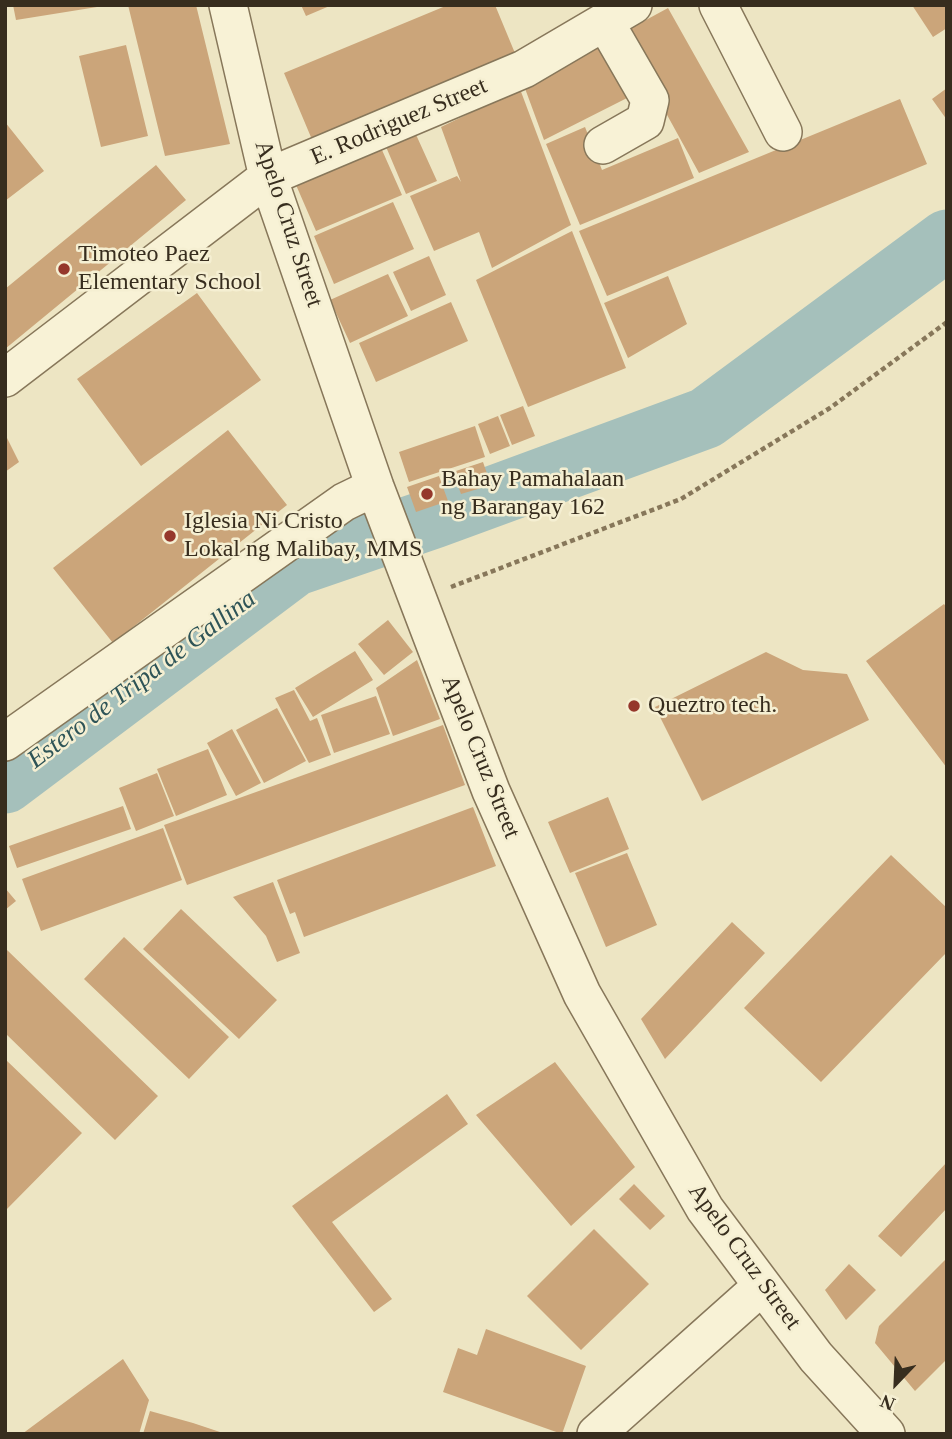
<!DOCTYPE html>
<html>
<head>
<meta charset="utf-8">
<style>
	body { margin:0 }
	#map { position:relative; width:952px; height:1439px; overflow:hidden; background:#ede5c3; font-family:Georgia,serif }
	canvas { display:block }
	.frame { position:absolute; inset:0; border:7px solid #372d1e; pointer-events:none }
	.north { position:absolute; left:861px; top:1348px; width:70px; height:70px; -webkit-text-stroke:5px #f5efd2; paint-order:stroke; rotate:203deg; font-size:19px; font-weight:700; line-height:28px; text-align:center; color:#372d1e }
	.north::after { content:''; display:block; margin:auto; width:24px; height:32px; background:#372d1e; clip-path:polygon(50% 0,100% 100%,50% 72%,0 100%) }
</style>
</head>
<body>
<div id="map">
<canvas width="952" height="1439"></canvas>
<div class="frame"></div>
<div class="north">N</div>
</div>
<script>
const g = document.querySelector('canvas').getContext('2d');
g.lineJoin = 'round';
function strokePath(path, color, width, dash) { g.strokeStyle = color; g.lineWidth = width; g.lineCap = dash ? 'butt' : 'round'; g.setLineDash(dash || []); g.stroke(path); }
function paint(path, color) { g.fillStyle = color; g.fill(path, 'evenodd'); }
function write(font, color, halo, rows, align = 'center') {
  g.font = font + ' Georgia,serif'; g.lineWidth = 5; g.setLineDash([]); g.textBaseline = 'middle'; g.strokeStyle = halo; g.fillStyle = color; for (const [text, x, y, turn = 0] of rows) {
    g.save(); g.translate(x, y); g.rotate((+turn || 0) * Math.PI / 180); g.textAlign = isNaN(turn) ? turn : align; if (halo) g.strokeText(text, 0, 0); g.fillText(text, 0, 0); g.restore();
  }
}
const river = new Path2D(`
	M5,783L294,566L434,518L706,418L947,240`);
const building = new Path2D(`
	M13,5H97V7L16,20Z
	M128,5H196L230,144L165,156Z
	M301,5H332L306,16Z
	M448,5H495L517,58L313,142L284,73Z
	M912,5H947V28L933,37Z
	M668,8L749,152L699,173L622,33Z
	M601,44L629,97L544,140L523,83Z
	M126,45L148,136L101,147L79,56Z
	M947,88V120L932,99Z
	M520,89L571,225L492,268L479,232L434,251L410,196L457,176L461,182L441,127Z
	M900,99L927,164L607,296L579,231Z
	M5,122L44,171L5,201Z
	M585,127L602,170L678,138L694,178L580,225L546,144Z
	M413,128L437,181L406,194L384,142Z
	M378,141L402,195L316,231L293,178Z
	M156,165L186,200L5,349V289Z
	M393,202L414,249L334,284L314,236Z
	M572,231L626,368L528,407L476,280Z
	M429,256L446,295L411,311L393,272Z
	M388,274L408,316L350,343L330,300Z
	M668,276L687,324L628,358L604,303Z
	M197,293L261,380L141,466L77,379Z
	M451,302L468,341L376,382L359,343Z
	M523,406L535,436L512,445L500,415Z
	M498,416L510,446L490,454L478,424Z
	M475,426L485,457L409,482L399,452Z
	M228,430L287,505L113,643L53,568Z
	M5,434L19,462L5,472Z
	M483,462L491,485L461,494L453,472Z
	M439,476L448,501L416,512L407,487Z
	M944,604L947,608V768L866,661Z
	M388,620L413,652L384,675L358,644Z
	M355,651L373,680L313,717L295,688Z
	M766,652L803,670L847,674L869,720L702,801L655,707Z
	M417,660L440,719L393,736L376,688Z
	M294,690L310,721L317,718L331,755L309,763L275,698Z
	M376,696L390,734L334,753L321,715Z
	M277,708L306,761L264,783L236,730Z
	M443,725L465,785L187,885L164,825Z
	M232,729L261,783L236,796L207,743Z
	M208,749L227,795L176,816L157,769Z
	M157,773L174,816L136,831L119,788Z
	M608,797L629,849L570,873L548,822Z
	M123,806L131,829L17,868L9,846Z
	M473,807L496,866L304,937L295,912L290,914L277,880Z
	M163,828L182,880L41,931L22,879Z
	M627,853L657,925L606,947L575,873Z
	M891,855L947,908V952L821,1082L744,1008Z
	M273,882L300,953L277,962L266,936L233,897Z
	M5,888L16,901L5,910Z
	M181,909L277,1000L239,1039L143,949Z
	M732,922L765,953L665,1059L641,1019Z
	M124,937L229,1037L189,1079L84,979Z
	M7,950L158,1096L115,1140L5,1033Z
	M5,1059L82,1133L5,1211Z
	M555,1062L635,1167L571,1226L476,1115Z
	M447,1094L468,1124L332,1222L392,1299L374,1312L292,1206Z
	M947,1162V1208L901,1257L878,1236Z
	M634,1184L665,1216L650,1230L619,1199Z
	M594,1229L649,1284L581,1350L527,1296Z
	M947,1258V1359L915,1391L875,1343L879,1326Z
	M849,1264L876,1290L846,1320L825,1290Z
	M486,1329L586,1366L562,1434L443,1392L458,1348L477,1355Z
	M123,1359L149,1400L139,1434H22Z
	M150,1411L193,1423L226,1434H143Z`);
const path = new Path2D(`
	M451,587L681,499L830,408L947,322`);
const minor = new Path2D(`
	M228,5L268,177L375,487L491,791L582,994L705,1209L816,1357L886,1434
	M718,5L783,132
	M603,145L645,121L650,100L605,22
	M5,378L268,177L524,69L633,5
	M5,742L344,502L375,487
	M596,1434L762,1286`);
const markers = [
	[64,269,7,"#95372b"],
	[427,494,7,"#95372b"],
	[170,536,7,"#95372b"],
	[634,706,7,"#95372b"]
];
const streetNames = [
	["E. Rodriguez Street",399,122,-23],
	["Apelo Cruz Street",288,224,72],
	["Apelo Cruz Street",480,757,68],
	["Apelo Cruz Street",744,1257,54]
];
const poiNames = [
	["Timoteo Paez",78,255],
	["Elementary School",78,283],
	["Bahay Pamahalaan",441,480],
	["ng Barangay 162",441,508],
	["Iglesia Ni Cristo",184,522],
	["Lokal ng Malibay, MMS",184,550],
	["Queztro tech.",648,706]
];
const waterNames = [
	["Estero de Tripa de Gallina",142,680,-37]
];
strokePath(river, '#a5c0bb', 61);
paint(building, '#cba57a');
strokePath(minor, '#87775a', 40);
strokePath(path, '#87775a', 4.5, [5, 3.5]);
strokePath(minor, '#f8f2d6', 37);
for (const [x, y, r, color] of markers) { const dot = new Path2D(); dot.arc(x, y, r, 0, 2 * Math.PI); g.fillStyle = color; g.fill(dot); strokePath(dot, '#f5efd2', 2.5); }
write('24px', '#372d1e', '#f5efd2', streetNames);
write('24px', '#372d1e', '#f5efd2', poiNames, 'left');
write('italic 26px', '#2e5457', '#f5efd2', waterNames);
</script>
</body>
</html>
